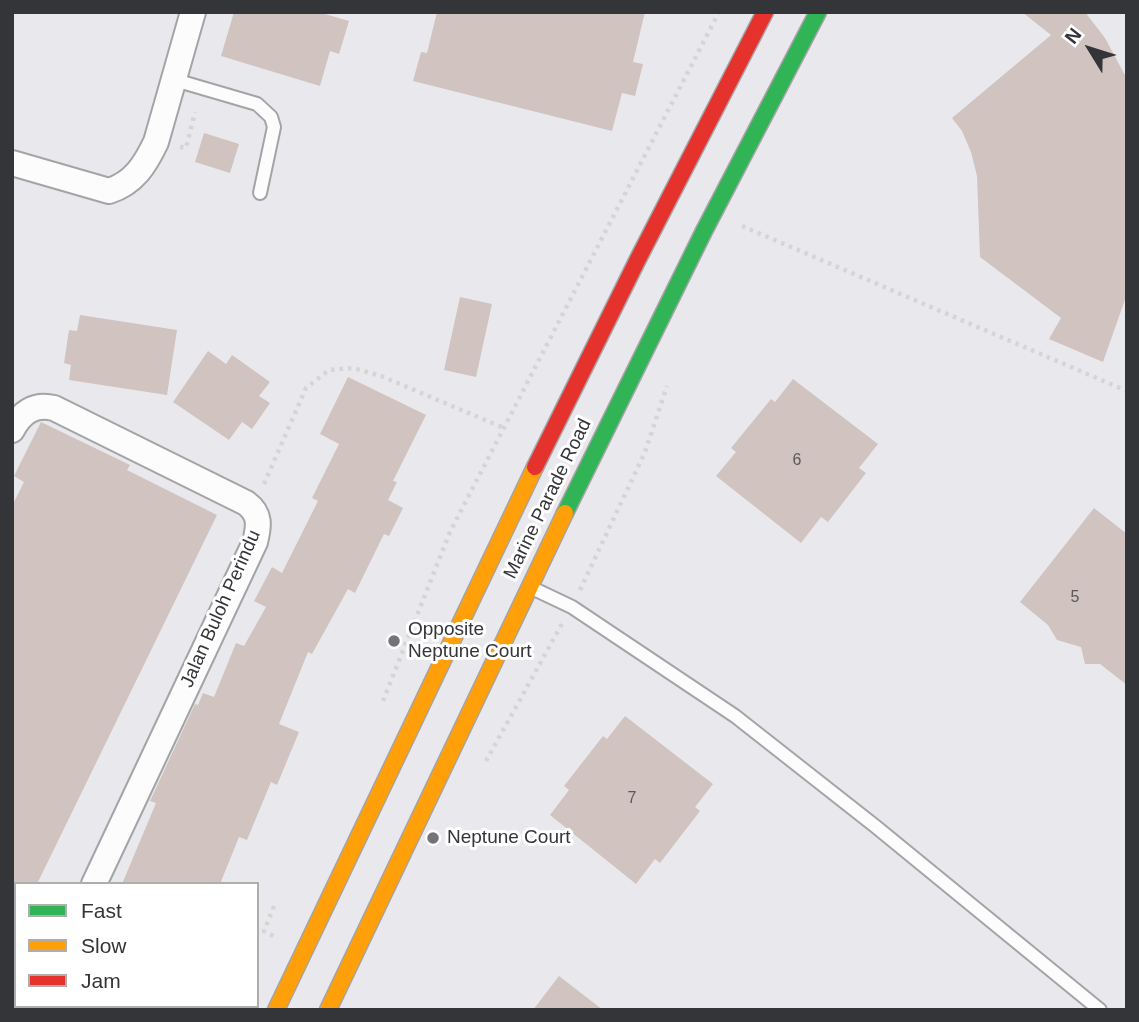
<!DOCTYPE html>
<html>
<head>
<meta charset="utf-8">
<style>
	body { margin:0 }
	#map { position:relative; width:1139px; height:1022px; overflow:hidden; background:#e9e9ed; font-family:Helvetica,sans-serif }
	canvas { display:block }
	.frame { position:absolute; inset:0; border:14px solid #343538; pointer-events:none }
	.legend { position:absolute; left:14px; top:882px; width:245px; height:126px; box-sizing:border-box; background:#fff; border:2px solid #aeaeaf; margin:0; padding:9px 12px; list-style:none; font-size:21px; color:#343538 }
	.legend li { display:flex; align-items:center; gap:14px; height:35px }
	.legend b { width:35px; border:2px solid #aeaeaf }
	.north { position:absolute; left:1055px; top:14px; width:70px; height:70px; -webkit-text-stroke:5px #fff; paint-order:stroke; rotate:308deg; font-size:19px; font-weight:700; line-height:28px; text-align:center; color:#343538 }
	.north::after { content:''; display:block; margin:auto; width:24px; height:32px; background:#343538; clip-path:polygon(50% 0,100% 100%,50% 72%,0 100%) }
</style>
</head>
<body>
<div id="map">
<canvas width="1139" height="1022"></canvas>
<div class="frame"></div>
<ul class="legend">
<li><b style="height:9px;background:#30b455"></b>Fast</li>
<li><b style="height:9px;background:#ff9f0a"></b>Slow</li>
<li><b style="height:9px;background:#e5322d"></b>Jam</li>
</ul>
<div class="north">N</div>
</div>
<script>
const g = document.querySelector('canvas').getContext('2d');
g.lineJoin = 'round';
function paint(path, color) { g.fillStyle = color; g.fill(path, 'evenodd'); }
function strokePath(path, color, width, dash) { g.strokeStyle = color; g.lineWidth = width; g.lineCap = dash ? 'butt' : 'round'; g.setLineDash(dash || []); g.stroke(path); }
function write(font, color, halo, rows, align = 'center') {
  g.font = font + ' Helvetica,sans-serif'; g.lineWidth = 6; g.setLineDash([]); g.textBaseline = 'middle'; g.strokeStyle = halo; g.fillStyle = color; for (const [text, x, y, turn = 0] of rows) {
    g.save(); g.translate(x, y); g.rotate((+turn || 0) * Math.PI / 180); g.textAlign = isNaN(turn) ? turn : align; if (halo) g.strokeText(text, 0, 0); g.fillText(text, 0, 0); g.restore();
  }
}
const building = new Path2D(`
	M234,12H318L349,21L339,54L330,51L320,86L221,56Z
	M437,12H645L633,62L643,64L635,96L622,93L612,131L413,81L421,52L427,53Z
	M1022,12H1085L1105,38L1127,79V294L1103,362L1049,339L1061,318L980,257L977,176L971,152L962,131L952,118L1051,35Z
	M204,133L239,144L230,173L195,162Z
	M460,297L492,304L476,377L444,370Z
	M80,315L177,330L167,395L69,380L71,365L64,363L69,330L77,331Z
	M208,351L226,364L232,355L270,382L259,396L270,403L252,429L242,422L229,440L173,402Z
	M348,377L426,415L393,481L397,482L388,500L403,508L389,536L384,534L355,593L348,589L312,654L308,652L279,724L299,732L277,785L271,782L247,840L239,837L220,884H122L156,803L150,801L195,704L198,705L203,693L214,697L236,643L244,646L266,607L254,601L272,567L282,573L318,501L312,498L339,444L320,434Z
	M793,379L878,444L859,468L866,473L828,522L821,517L801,543L716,476L736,452L731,448L771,399L775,402Z
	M41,422L130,465L127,470L217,515L37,884H12V506L24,482L14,476Z
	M1094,508L1127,534V685L1100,664H1085L1081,647L1057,640L1048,625L1020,602Z
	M625,716L713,784L695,807L700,811L660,863L655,859L636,884L550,815L569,790L564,786L603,736L607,739Z
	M559,976L603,1010H533Z`);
const path = new Path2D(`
	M180,147L186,148L195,112
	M742,226L1127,391
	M264,484L306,388L329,370L353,368L381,376L504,428
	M580,590L645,452L667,386
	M383,701L450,532L719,12
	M486,761L563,622
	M274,906L264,931L277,938`);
const lane = new Path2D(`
	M175,80L257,104L271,117L274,127L260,193
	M532,588L572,607L735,716L875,826L1100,1010`);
const street = new Path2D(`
	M12,163L109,191C134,183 145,165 156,142L193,12
	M12,430C21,413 34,403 54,408L246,503C261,514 259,526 255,542L94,884
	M35,1010L37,1006`);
const fast = new Path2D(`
	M565,513L704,231L818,12`);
const slow = new Path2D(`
	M276,1010L535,467
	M328,1010L565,513`);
const jam = new Path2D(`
	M535,467L638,259L765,12`);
const markers = [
	[394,641,7,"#737477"],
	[433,838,7,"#737477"]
];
const numberNames = [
	["6",797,461],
	["5",1075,598],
	["7",632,799]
];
const streetNames = [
	["Marine Parade Road",548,499,-64],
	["Jalan Buloh Perindu",221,609,-66]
];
const poiNames = [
	["Opposite",408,630],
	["Neptune Court",408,652],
	["Neptune Court",447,838]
];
paint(building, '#d0c3c0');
strokePath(lane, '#a4a4a7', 16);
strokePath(street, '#a4a4a7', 28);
strokePath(fast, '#a4a4a7', 19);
strokePath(slow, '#a4a4a7', 19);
strokePath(jam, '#a4a4a7', 19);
strokePath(path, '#d5d5d6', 4.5, [3.5, 5]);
strokePath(lane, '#fcfcfc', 12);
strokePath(street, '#fcfcfc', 24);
strokePath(fast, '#30b455', 16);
strokePath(slow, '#ff9f0a', 16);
strokePath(jam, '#e5322d', 16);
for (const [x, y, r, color] of markers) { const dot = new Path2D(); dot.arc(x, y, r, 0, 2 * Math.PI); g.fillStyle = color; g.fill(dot); strokePath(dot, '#fff', 2.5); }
write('16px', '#5b585a', null, numberNames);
write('19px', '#343538', '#fff', streetNames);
write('19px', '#343538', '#fff', poiNames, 'left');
</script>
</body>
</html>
